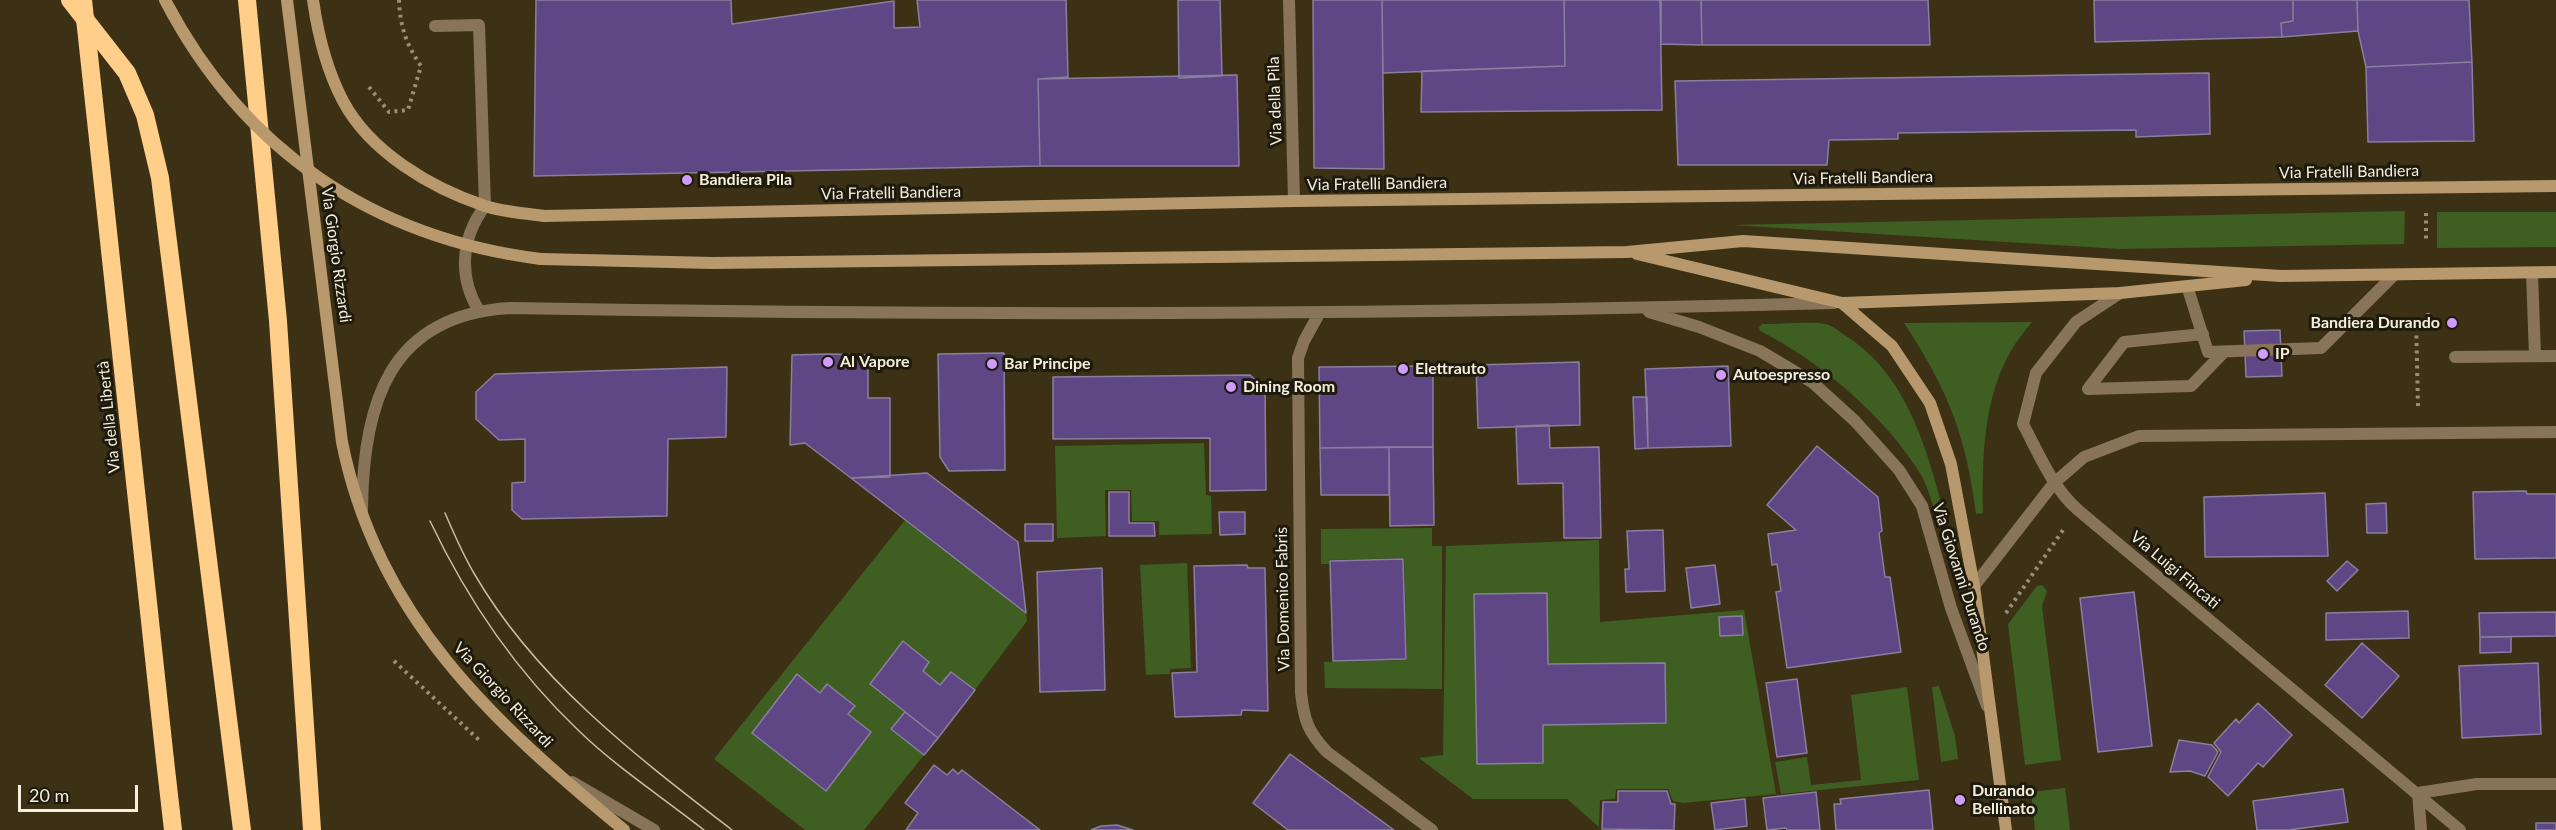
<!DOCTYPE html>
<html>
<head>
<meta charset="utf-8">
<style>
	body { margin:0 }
	#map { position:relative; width:2556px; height:830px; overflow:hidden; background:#3c3114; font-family:Lato,sans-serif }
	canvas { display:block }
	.scale { position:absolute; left:18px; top:785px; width:120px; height:27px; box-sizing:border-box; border:3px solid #f4eedd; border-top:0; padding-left:8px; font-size:18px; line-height:21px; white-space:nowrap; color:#f4eedd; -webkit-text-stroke:4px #1e1a0d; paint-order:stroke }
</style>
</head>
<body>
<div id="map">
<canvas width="2556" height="830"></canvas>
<div class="scale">20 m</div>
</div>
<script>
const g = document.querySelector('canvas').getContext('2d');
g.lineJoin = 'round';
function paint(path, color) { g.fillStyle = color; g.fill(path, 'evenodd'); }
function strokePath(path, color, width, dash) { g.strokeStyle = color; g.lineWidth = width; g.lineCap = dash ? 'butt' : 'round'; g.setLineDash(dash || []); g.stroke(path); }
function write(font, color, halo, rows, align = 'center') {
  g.font = font + ' Lato,sans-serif'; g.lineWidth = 6; g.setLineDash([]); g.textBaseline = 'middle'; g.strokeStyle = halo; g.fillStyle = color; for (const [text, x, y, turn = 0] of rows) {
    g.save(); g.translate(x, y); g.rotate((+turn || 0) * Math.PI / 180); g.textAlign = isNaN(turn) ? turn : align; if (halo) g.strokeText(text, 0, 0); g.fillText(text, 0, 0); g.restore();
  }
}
const green = new Path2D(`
	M2405,211L2404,244L2120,249L1732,225Z
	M2437,212H2556V247L2437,248Z
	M2032,322C2025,331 2017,340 2012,349C1983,398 1982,458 1983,513L1976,514C1966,435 1948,390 1904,323Z
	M1762,324C1780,324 1811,321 1826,324C1833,326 1840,332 1846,336C1909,376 1928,453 1946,521L1938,522C1933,507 1929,489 1921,475C1887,418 1819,360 1760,331L1759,327Z
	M1204,443L1206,495L1211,496L1212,534L1159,535V521H1132L1131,490H1105L1106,536L1057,538L1055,446Z
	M906,519L1026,613L1027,621L975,690L952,672L940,685L923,671L929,662L903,642L870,684L905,712L892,729L924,755L864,830H805L714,759ZM796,675L820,693L827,684L855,706L848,714L871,732L826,791L752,733Z
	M1432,528V546H1442V689L1325,688L1324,662L1407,660L1404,558L1329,560V564H1321V529Z
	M1599,540L1600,622L1744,610L1776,794L1683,803L1673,801L1668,789H1616L1615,799L1600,800L1599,827L1567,799H1473L1419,758L1443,755L1446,546ZM1665,663L1666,723L1543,725L1548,664Z
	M1187,563L1191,668L1170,669V674L1146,675L1140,565Z
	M2042,585L2047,591L2042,606L2061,760L2025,765L2008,624L2037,586Z
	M1939,686L1955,736L1958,759L1941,762L1932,687Z
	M1907,687L1919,780L1781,794L1775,762L1807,757L1811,785L1861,780L1851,695Z
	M2065,788L2070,830H2035L2031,792Z`);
const building = new Path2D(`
	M536,0H731L732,24L894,1V28L920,27L917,0H1066L1068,77L1038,79L1040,166L534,176Z
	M1178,0H1220L1222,76L1179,78Z
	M1313,0H1382L1384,169L1314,168Z
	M1382,0H1564L1565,66L1383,73Z
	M1564,0H1660L1662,110L1421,112L1422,71L1565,66Z
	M1661,0H1701L1702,45L1661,44Z
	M1701,0H1928L1930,45H1702Z
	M2094,0H2293V21L2281,23L2282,37L2095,42Z
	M2293,0H2357L2358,31L2282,37L2281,23L2293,21Z
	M2357,0H2469L2472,62L2366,67L2358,31Z
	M2472,62L2474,141L2368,142L2366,67Z
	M2209,73L2210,134L2136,137V130L1898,133V139L1829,140L1827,165H1678L1675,81Z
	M1237,75L1239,166H1040L1038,79Z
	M2280,330L2282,376L2246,377L2244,331Z
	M1004,353L1005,470L949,471L940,457L938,354Z
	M828,354L868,355V398H890V477L851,478L805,443L790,445L792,355Z
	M1579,362L1580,425L1478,428L1476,365Z
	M1433,366V447L1320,448L1319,367Z
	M1728,366L1731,446L1648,448L1645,369Z
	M727,367L726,437L668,439L667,516L522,519L512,510V483L525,482V439L499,440L476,419V392L495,374Z
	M1250,375L1265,388L1266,490L1210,491V438L1053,439V377Z
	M1633,397H1647L1648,448L1635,449Z
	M1549,425L1550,448L1599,447L1601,538H1564L1563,483L1518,484L1516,426Z
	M1817,446L1878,497L1882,531L1879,533L1885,577H1890L1901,652L1787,668L1776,592L1781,591L1777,564L1772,565L1768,534L1796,530L1767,505Z
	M1389,447V495H1321L1320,448Z
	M1389,447H1433L1434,525L1390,526Z
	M927,473L1018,542L1026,613L851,478Z
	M2526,491L2527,494H2556V558L2475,559L2473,492Z
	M1109,492H1129V523H1154L1155,536H1109Z
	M2325,493L2328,556L2205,557L2204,497Z
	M2386,503L2387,533H2367L2366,504Z
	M1219,512H1245V534L1220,535Z
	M1025,524H1053V541H1025Z
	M1663,530L1665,591L1626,592L1625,569H1629L1627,531Z
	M1403,559L1406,659L1333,661L1330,561Z
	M2347,561L2358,570L2337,591L2327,581Z
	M1247,565L1248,568H1265L1268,711L1242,710L1241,715L1175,717L1172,673L1197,672L1194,566Z
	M1715,565L1720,604L1691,608L1686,568Z
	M1102,568L1105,690L1040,692L1037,572Z
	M2134,592L2152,746L2098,752L2080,598Z
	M1547,593L1548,664L1665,663L1666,723L1543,725V763L1477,764L1474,594Z
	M2408,611L2409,638L2326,640V613Z
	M2556,612V636L2480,637L2479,613Z
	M1742,616L1743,635L1720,636L1719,617Z
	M2480,637H2511V652L2480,653Z
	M903,641L929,662L923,671L940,685L951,672L975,690L938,738L870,684Z
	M2362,643L2399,676L2362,718L2325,685Z
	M2538,663L2541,734L2462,738L2459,666Z
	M797,674L820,693L827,684L855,706L848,714L871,732L826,791L752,733Z
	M1797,679L1807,753L1777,757L1766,683Z
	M2258,703L2292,735L2263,767L2258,763L2228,796L2208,777L2221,752L2214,743L2236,719L2239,723Z
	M905,712L938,738L924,755L891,729Z
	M2179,740L2212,745L2218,752L2205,776L2190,771L2170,772Z
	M1290,754L1394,830H1288L1253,803Z
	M934,765L947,775L953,769L958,774L962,770L1040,830H906L918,813L905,803Z
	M2343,789L2348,822L2289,830H2257L2253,801Z
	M1929,790L1933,830H1836L1834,804H1841L1840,799Z
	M1618,791H1667L1671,804H1675L1674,830L1602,829L1603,802H1618Z
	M1816,792L1820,830H1787L1786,828L1767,830L1763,798Z
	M1745,799L1747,826L1715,830L1711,803Z
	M2536,823H2556V830H2536Z
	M1117,825L1133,830H1091L1101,826Z`);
const path = new Path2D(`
	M369,87L389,112L408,110L421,66C406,44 400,26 399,0
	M2426,213V242
	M2418,406L2416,320H2429L2428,313
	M2006,613L2063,530
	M394,661L479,740`);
const lane = new Path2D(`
	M435,26L479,25L485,206
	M2532,273L2535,356
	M2187,286L2208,352L2321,348L2394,275
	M2203,334L2124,342L2088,389L2191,386L2224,352
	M2455,357L2556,356
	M572,782L654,830`);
const street = new Path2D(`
	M1289,0L1294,201
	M2120,293L2076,322L2036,373L2023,424C2039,454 2052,487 2078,510L2460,830
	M479,311C458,277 461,238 485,206
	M1320,312L1304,341L1298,358L1301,693C1304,720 1308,732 1327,752L1432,830
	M1649,312L1699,327L1760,351L1812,382L1855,421L1899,470L1922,506L1951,608L1987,706
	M362,510C363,405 388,315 510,308C951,316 1393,315 1834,303
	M1974,586L2054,483L2084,457L2139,436L2556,432
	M2421,830L2418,793L2477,784H2556`);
const secondary = new Path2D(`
	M287,0L342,442C377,617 492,721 624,830
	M313,0C318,35 326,69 343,101C370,152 431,188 485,206C503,212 524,213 544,216L1294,201L2556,186
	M1637,254L1842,303L2120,293L2246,280
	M541,259L713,263L1627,252L1743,241L2281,276L2556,272
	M1842,303L1892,346L1930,403L1951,464L1974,586L2006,830`);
const highway = new Path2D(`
	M70,0L127,73L145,115L160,178L242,830
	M247,0L278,321L312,830
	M165,760L173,830`);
const tram = new Path2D(`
	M445,513C454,534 463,555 475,575C537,681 636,756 732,830
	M430,521C467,599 515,670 578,730C616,767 662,797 704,830`);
const secondaryBridge = new Path2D(`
	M165,0C243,150 373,238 541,259`);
const highwayBridge = new Path2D(`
	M83,0L165,760`);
const markers = [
	[687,180,6,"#d09dff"],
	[2452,323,6,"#d09dff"],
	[2263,354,6,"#d09dff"],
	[828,362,6,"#d09dff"],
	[992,364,6,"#d09dff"],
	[1403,369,6,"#d09dff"],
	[1721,375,6,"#d09dff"],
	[1231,387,6,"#d09dff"],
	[1960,800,6,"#d09dff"]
];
const streetNames = [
	["Via della Pila",1275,101,-92],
	["Via Fratelli Bandiera",2349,172,-1],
	["Via Fratelli Bandiera",1863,178,-1],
	["Via Fratelli Bandiera",1377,184,-1],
	["Via Fratelli Bandiera",891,193,-1],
	["Via Giorgio Rizzardi",336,255,82],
	["Via della Libertà",109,417,-96],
	["Via Luigi Fincati",2175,570,40],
	["Via Giovanni Durando",1961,577,72],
	["Via Domenico Fabris",1283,599,-91],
	["Via Giorgio Rizzardi",503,695,47]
];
const poiNames = [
	["Bandiera Pila",699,180],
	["Bandiera Durando",2440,323,"right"],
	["IP",2275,354],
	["Al Vapore",840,362],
	["Bar Principe",1004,364],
	["Elettrauto",1415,369],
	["Autoespresso",1733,375],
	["Dining Room",1243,387],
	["Durando",1972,791],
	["Bellinato",1972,809]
];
paint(green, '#3f5e22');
paint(building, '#5f4684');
strokePath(building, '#8a7f9e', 1.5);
strokePath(path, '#978f78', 4, [3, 4.5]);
strokePath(lane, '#887459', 12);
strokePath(street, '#887459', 12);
strokePath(secondary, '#b8986d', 12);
strokePath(highway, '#ffce88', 18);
strokePath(tram, '#c6beaa', 1.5);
strokePath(secondaryBridge, '#b8986d', 12);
strokePath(highwayBridge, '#ffce88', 18);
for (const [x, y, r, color] of markers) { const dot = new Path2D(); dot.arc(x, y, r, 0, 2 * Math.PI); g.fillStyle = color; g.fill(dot); strokePath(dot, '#1e1a0d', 2); }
write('16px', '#f4eedd', '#1e1a0d', streetNames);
write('bold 16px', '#f4eedd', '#1e1a0d', poiNames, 'left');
</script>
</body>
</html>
